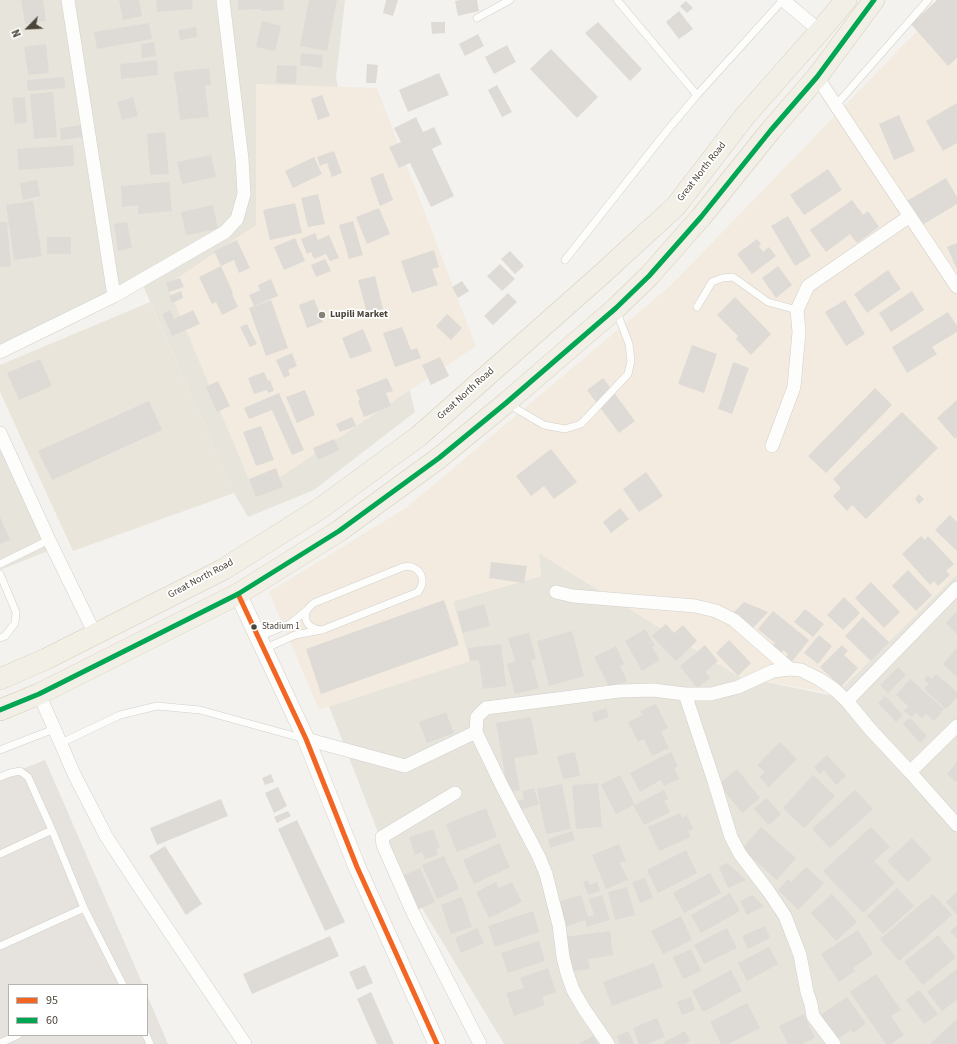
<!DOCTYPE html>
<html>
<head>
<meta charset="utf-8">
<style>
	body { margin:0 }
	#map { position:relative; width:957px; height:1044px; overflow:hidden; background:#f4f2ee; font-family:"Source Sans 3",sans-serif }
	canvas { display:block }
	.legend { position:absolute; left:8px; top:984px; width:140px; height:52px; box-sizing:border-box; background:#fff; border:1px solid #b7b4b0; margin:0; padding:5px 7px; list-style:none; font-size:12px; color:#4b4439 }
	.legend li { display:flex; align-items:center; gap:8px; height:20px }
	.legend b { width:20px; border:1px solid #b7b4b0 }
	.north { position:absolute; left:8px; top:8px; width:40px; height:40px; -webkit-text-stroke:3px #fff; paint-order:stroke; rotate:246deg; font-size:11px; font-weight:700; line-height:16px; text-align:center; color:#4b4439 }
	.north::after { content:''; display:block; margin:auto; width:14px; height:18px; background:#4b4439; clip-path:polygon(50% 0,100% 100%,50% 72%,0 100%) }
</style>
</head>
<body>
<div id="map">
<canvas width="957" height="1044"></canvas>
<ul class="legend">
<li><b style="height:5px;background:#f26522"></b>95</li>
<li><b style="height:5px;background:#00a651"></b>60</li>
</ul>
<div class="north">N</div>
</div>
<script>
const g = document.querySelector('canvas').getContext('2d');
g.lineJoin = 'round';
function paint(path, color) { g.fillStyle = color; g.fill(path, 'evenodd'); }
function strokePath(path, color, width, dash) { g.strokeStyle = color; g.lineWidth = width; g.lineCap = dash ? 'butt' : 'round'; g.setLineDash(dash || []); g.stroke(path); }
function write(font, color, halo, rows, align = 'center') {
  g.font = font + ' "Source Sans 3",sans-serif'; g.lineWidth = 3.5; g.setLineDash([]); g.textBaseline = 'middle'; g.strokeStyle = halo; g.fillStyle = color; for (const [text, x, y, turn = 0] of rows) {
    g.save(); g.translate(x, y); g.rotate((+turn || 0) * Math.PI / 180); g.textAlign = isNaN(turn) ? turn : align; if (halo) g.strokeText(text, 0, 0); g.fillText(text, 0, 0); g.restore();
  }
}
const residential = new Path2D(`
	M0,0H345L336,78L415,412L314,490L248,517L234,493L141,281L0,348Z
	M0,443L48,551L0,570Z
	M539,553L738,676L834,696L957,833V1044H504L381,840L329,706L469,661L453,601L541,576Z
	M957,574V825L836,694Z`);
const commercial = new Path2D(`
	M937,0H957V574L896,635L835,694L738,676L539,553L541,576L453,601L470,661L319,710L269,592L407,507L671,285L920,28Z
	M256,84L377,88L476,346L255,494L167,285L256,225Z`);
const education = new Path2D(`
	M150,302L234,493L73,551L0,392V365Z`);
const parking = new Path2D(`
	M45,760L143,985H9V1035H147V995L168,1044H0V778Z`);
const building = new Path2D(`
	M21,0H43L46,21L25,24Z
	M119,0H139L142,16L123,20Z
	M156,0H192L193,9L157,12Z
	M238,0H283L284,10L261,11V9L238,10Z
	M309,0H337L327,51L300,46Z
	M386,0H398L393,16L383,13Z
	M460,0H477L479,11L458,16L455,1Z
	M937,0H957V58L948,66L911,24Z
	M686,1L693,8L687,13L680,6Z
	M679,11L693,29L679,39L666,22Z
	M262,21L281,26L275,51L256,47Z
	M431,22H445V33L432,34Z
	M598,22L642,69L630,81L585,33Z
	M149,23L152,39L97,49L94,32Z
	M196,27L197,37L180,40L178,30Z
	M478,34L484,46L465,56L459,44Z
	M154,42L156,56L142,58L141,44Z
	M46,44L49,73L28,75L24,47Z
	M507,45L516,62L494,74L485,57Z
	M551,49L598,97L577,118L530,69Z
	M301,53L323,55L322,68L300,65Z
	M157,60L158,75L121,79L120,64Z
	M367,64L378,65L376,83H366Z
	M277,65L297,66L296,84L276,83Z
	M209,68L211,85L205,86L209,117L180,120L174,72Z
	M439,73L449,95L408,112L399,90Z
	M64,77L65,88L28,91L27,80Z
	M497,85L512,112L502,117L488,90Z
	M53,92L57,137L34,139L30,94Z
	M322,95L330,116L318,120L311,99Z
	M25,97L27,123L15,124L12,98Z
	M133,97L138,116L122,120L117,102Z
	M957,103V143L943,151L926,121Z
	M899,115L915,151L894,160L879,124Z
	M416,117L423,132L434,127L442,144L432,149L454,196L431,207L410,163L399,168L389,147L401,142L394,128Z
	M81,125L83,137L61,140L60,128Z
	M165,132L169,174L150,175L147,134Z
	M73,145L74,166L19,170L17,149Z
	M334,151L342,173L332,177L327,163L320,166L317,157Z
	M211,155L216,177L182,184L177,162Z
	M314,157L322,174L293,188L285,171Z
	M828,169L842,190L804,215L790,195Z
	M383,173L393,200L380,206L370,178Z
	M946,178L957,197V204L919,227L905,202Z
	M37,180L40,196L23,200L20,183Z
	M169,182L172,211L138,214V205L122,207L121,186Z
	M318,194L325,224L308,227L301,198Z
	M852,200L863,215L868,211L879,227L857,243L850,234L826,252L810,230Z
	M33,201L42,256L14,260L6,205Z
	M295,203L302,233L270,240L263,210Z
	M213,205L218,229L186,235L181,212Z
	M379,208L390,234L367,244L356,217Z
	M788,216L811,256L795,266L771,226Z
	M353,221L363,255L349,259L339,225Z
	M0,222H7L11,266L0,267Z
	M127,222L132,248L118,251L114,224Z
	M315,233L318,240L329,235L339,258L330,261L326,254L314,259L311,252L307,254L301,239Z
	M47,237H71V254H47Z
	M295,238L305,261L284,270L274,247Z
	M757,239L761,244L759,246L763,252L769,247L776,256L752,274L737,254Z
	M237,240L250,268L239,273L234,260L221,266L214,251Z
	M957,243V269L947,247Z
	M434,250L439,267L432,269L438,285L412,293L401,261Z
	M510,251L524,266L515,274L501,259Z
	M325,259L331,271L316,277L311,265Z
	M500,264L515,279L502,291L487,276Z
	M221,266L233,293L232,294L238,307L222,315L216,302L212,304L199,277Z
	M778,266L792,285L776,298L762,278Z
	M888,270L901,289L867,313L854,294Z
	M375,276L383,309L367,313L358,280Z
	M180,278L184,287L169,292L166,283Z
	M271,279L278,296L254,306L249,295L260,290L258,285Z
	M462,281L469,291L458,298L452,287Z
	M181,291L183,298L172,303L169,296Z
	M912,291L924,310L891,332L879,313Z
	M508,293L517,302L493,325L484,316Z
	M735,297L771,334L751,355L736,339L738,336L717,315Z
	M314,299L323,322L307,328L299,305Z
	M271,300L288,348L266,356L249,308Z
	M845,300L865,334L846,346L825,312Z
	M170,310L174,319L193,310L200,324L172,336L162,314Z
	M948,312L957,326V332L932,347L937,354L907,373L892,347Z
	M447,314L462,328L451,340L436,326Z
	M247,324L257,344L250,347L240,327Z
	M402,327L411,350L417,348L421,358L395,367L383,333Z
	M363,329L372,351L350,359L342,338Z
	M692,345L717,354L704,393L678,384Z
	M292,353L297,366L288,370L290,375L284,378L276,360Z
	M440,357L449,376L431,385L422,365Z
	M40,359L52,386L19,400L7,373Z
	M733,362L749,368L732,414L718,409Z
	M264,372L268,381L270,380L274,391L268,393L267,390L254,394L248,378Z
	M387,378L393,391L386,393L391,406L364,417L358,401L360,400L356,390Z
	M603,378L635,421L619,433L587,390Z
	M218,381L230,406L217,412L206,387Z
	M875,388L892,405L826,473L808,456Z
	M305,390L315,415L297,423L286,397Z
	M279,393L304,450L292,455L272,410L249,419L244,408Z
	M957,400V437L955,439L937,418Z
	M149,401L162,430L52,480L38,451Z
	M902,412L938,448L866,519L852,505L847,511L833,496L841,488L833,479Z
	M352,417L356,426L340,432L336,424Z
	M261,426L274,460L256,466L243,432Z
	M334,439L339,450L318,460L313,448Z
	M551,449L577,482L554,499L544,486L531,496L516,476Z
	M276,468L283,487L256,497L249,479Z
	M646,472L663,496L639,512L623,489Z
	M919,494L924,499L919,504L915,499Z
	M620,508L629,519L611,533L603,522Z
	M950,515L957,522V551L935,530Z
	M0,517L10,540L0,544Z
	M921,536L925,540L928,536L954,564L946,571L950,575L938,586L934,581L930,585L902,554Z
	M491,562L527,566L524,583L489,578Z
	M908,570L932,595L916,611L892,586Z
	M871,582L900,612L884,628L855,598Z
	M844,597L860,613L843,630L827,615Z
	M444,600L459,645L321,694L306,649Z
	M744,602L768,612L751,630L733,613Z
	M484,604L490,626L463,633L457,612Z
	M805,609L824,624L813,637L794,622Z
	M773,611L809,640L790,664L785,659L788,654L783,650L781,654L772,647L775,643L758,629Z
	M957,611V634L946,623Z
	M863,617L889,642L871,661L845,636Z
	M666,624L674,633L683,625L697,641L676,661L652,636Z
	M645,629L655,646L652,647L660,660L642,671L625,641Z
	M572,631L584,676L549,686L537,641Z
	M529,633L536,659L531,660L539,688L515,694L507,664L515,661L508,638Z
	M819,635L832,646L818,664L804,653Z
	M729,640L751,663L738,676L716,653Z
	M501,644L506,686L483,689L479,660L470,661L468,648Z
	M705,645L718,661L705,672L710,678L697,688L680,666Z
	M842,645L848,651L844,655L858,668L841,687L820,667Z
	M616,646L624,664L620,666L627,681L610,689L594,657Z
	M957,648V677L943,664Z
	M898,667L906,675L888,693L880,685Z
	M936,674L957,692V697L946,709L924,689L929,684L924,680L928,675L932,679Z
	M910,679L944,709L934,721L926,714L922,718L916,713L912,717L904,711L908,706L896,695Z
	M885,696L903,715L896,722L878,703Z
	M656,704L668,728L661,732L669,748L652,756L644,739L638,742L628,722L643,715L640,711Z
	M606,708L609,717L594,722L592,713Z
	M446,712L454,733L427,743L419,722Z
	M531,717L538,754L514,758L520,790L508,792L496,723Z
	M910,718L927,736L920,743L903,724Z
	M780,742L797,759L769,787L759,777L765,772L757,765Z
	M575,752L580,776L563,779L557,756Z
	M671,752L678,766L674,768L679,779L664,786L661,780L640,792L630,773Z
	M827,755L846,776L836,785L824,770L820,774L814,767Z
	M957,762V781L956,782L947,774Z
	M737,769L760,798L742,813L719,784Z
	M271,774L274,782L265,785L262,778Z
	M620,775L635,805L664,790L668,799L664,801L670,812L644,825L633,805L616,814L601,785Z
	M813,775L835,796L804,828L783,808Z
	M598,783L602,827L576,829L572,785Z
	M562,784L571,829L546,834L537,789Z
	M278,787L287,806L274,813L265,793Z
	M534,788L539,804L517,811L514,802L524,799L522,791Z
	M855,790L873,809L830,848L812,829Z
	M766,798L781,814L769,825L754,809Z
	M221,799L228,816L157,845L150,828Z
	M486,808L497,837L457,852L446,824Z
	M288,811L291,816L277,823L274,817Z
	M680,813L682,818L687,815L693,829L688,831L691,837L659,851L648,827Z
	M297,820L345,922L325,931L278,829Z
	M761,827L796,858L777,880L742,849Z
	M871,827L890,847L874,861L895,883L863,913L823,871Z
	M433,829L440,848L436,849L438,855L425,859L422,852L415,855L409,837Z
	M572,831L575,840L550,848L548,839Z
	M912,838L932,859L908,882L887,861Z
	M499,843L510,867L474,884L463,860Z
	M619,844L626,861L620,863L628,880L606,889L592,855Z
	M165,846L202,904L186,915L149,856Z
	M686,850L697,873L658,893L647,870Z
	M444,856L459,889L437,899L422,865Z
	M727,863L746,880L728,888L719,867Z
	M806,867L824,883L798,910L778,890L788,879L791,882Z
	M420,868L435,902L417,910L402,876Z
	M710,873L721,893L684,913L673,893Z
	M645,878L653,898L640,903L632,882Z
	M588,880L590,885L597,882L600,891L588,895L583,882Z
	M496,882L499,888L512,882L522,902L489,918L476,892Z
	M627,887L635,915L615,920L608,892Z
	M897,888L914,906L883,934L867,916Z
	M957,892V915L946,902Z
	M730,893L740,911L701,933L691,915Z
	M832,894L857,922L836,941L811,913Z
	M933,894L952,915L899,961L880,939Z
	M581,895L588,917L594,915L589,899L602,895L610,920L587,927L585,920L562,928L554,903Z
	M752,895L764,906L747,915L740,901Z
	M462,897L472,927L451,934L441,905Z
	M533,911L539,932L495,947L488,926Z
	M681,916L692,940L663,954L651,931Z
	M957,925V939L950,931Z
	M765,926L770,938L748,949L742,936Z
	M477,928L484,943L461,953L455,938Z
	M727,928L737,948L704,964L694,945Z
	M858,930L873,954L853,968L855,971L839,982L821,954Z
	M610,931L613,955L588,959L590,969L568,972L563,937Z
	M938,935L956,957L923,985L904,962Z
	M330,936L339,956L252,994L243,974Z
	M539,941L545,961L508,973L501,953Z
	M769,947L778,964L747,981L738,963Z
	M691,949L701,971L683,979L673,957Z
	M654,963L663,987L612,1006L603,982Z
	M365,965L373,983L357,990L349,972Z
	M548,968L556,992L542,997L545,1005L514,1016L506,993L524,988L520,978Z
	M957,969V1000L942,1011L927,992Z
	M731,970L742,991L703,1012L692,991Z
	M876,974L901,1010L891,1016L904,1035L891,1044H886L850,992Z
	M919,990L938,1014L924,1024L906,1000Z
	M371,992L394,1044H377L357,999Z
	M691,997L695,1010L682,1015L677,1002Z
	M847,997L866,1024L853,1033L851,1030L836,1040L819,1016Z
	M747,1003L760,1028L728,1044H721L710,1022Z
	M804,1014L815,1038L802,1044H788L779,1026Z
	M657,1018L665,1037L648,1044H639L633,1028Z
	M957,1019V1044H930Z
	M628,1031L634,1044H620L617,1036Z
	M685,1031L690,1041L685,1044H665L664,1042Z
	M593,1036L598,1044H579Z`);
const service = new Path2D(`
	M617,0L697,95
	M477,18L510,0
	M836,105L928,0
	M565,260L666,132L697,95L783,0
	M697,307L712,282L722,278L733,277L768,302L797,310
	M508,404L544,425L565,429L581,424L628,374L631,361L629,344L616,310
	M0,564L49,540
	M0,574L16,612L15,623L5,636L0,638
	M258,637L290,624L307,610
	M264,649L295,635L322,630L418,592C428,579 419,564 403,567L314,603C300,613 304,629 322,630
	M61,743L120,715L157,706L200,710L305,739
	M0,750L54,729
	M0,777L10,773L20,771L28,777L52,830L84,908L123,985
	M0,854L52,830
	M0,946L84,908
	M146,1035L150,1044
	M0,1043L18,1035`);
const minor = new Path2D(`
	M68,0L114,296
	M783,0L820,31
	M817,77L957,287
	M0,352L114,296L225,232L237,219L244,194L242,159L223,0
	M0,433L49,540L95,634
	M772,446L794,387L799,332L797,310L808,286L910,216
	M556,592L573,596L695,606L716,611L734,620L790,669
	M39,694L75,776L106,836L140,888L245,1044
	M685,694L714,781L731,837L740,854L769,892L785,916L800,955L807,992L811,1004L813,1016L834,1044
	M847,701L957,588
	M306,739L405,766L476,732
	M910,772L957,726
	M455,793L382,837L383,845L413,913L480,1044
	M608,1044L584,1009L573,990L567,973L563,957L559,925L546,874L539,857L501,784L476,732L477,717L486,708L619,691L653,690L685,694H711L738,687L773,671L790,669L801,670L819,679L834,689L847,701L870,729L910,772L957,825`);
const tertiary = new Path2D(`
	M238,594L306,739L357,867L437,1044`);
const primary = new Path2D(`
	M0,679L46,659L224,569L321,508L419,436L602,274L676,206L745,116L820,31L846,0
	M0,710L39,694L238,594L339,531L439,458L506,403L616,308L649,276L701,217L771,130L817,77L874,0`);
const bus1 = new Path2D(`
	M238,594L306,739L357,867L437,1044`);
const bus2 = new Path2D(`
	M0,710L39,694L238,594L339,531L439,458L506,403L616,308L649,276L701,217L771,130L817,77L874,0`);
const markers = [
	[322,315,4,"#868178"],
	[254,627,3.5,"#4b4439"]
];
const busNames = [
	["Stadium 1",262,627]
];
const streetNames = [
	["Great North Road",702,172,-52],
	["Great North Road",466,394,-42],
	["Great North Road",201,579,-28]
];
const poiNames = [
	["Lupili Market",330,315]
];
paint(residential, '#e7e4dc');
paint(commercial, '#f3ebdf');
paint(education, '#eae5da');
paint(parking, '#e6e3df');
paint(building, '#dedbd6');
strokePath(service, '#d2d0cb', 8);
strokePath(minor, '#d2d0cb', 14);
strokePath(tertiary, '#d2d0cb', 18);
strokePath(primary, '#d6cebb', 22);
strokePath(service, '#fdfdfc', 7);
strokePath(minor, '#fdfdfc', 13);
strokePath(tertiary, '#fdfdfc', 17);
strokePath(primary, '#f2efe6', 21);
strokePath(bus1, '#f26522', 5);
strokePath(bus2, '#00a651', 5);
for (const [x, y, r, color] of markers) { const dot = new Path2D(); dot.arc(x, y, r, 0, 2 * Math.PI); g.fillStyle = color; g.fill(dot); strokePath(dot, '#fff', 1.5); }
write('9px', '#4b4439', '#fff', busNames, 'left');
write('10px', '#4b4439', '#fff', streetNames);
write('bold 10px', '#4b4439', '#fff', poiNames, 'left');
</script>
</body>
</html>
